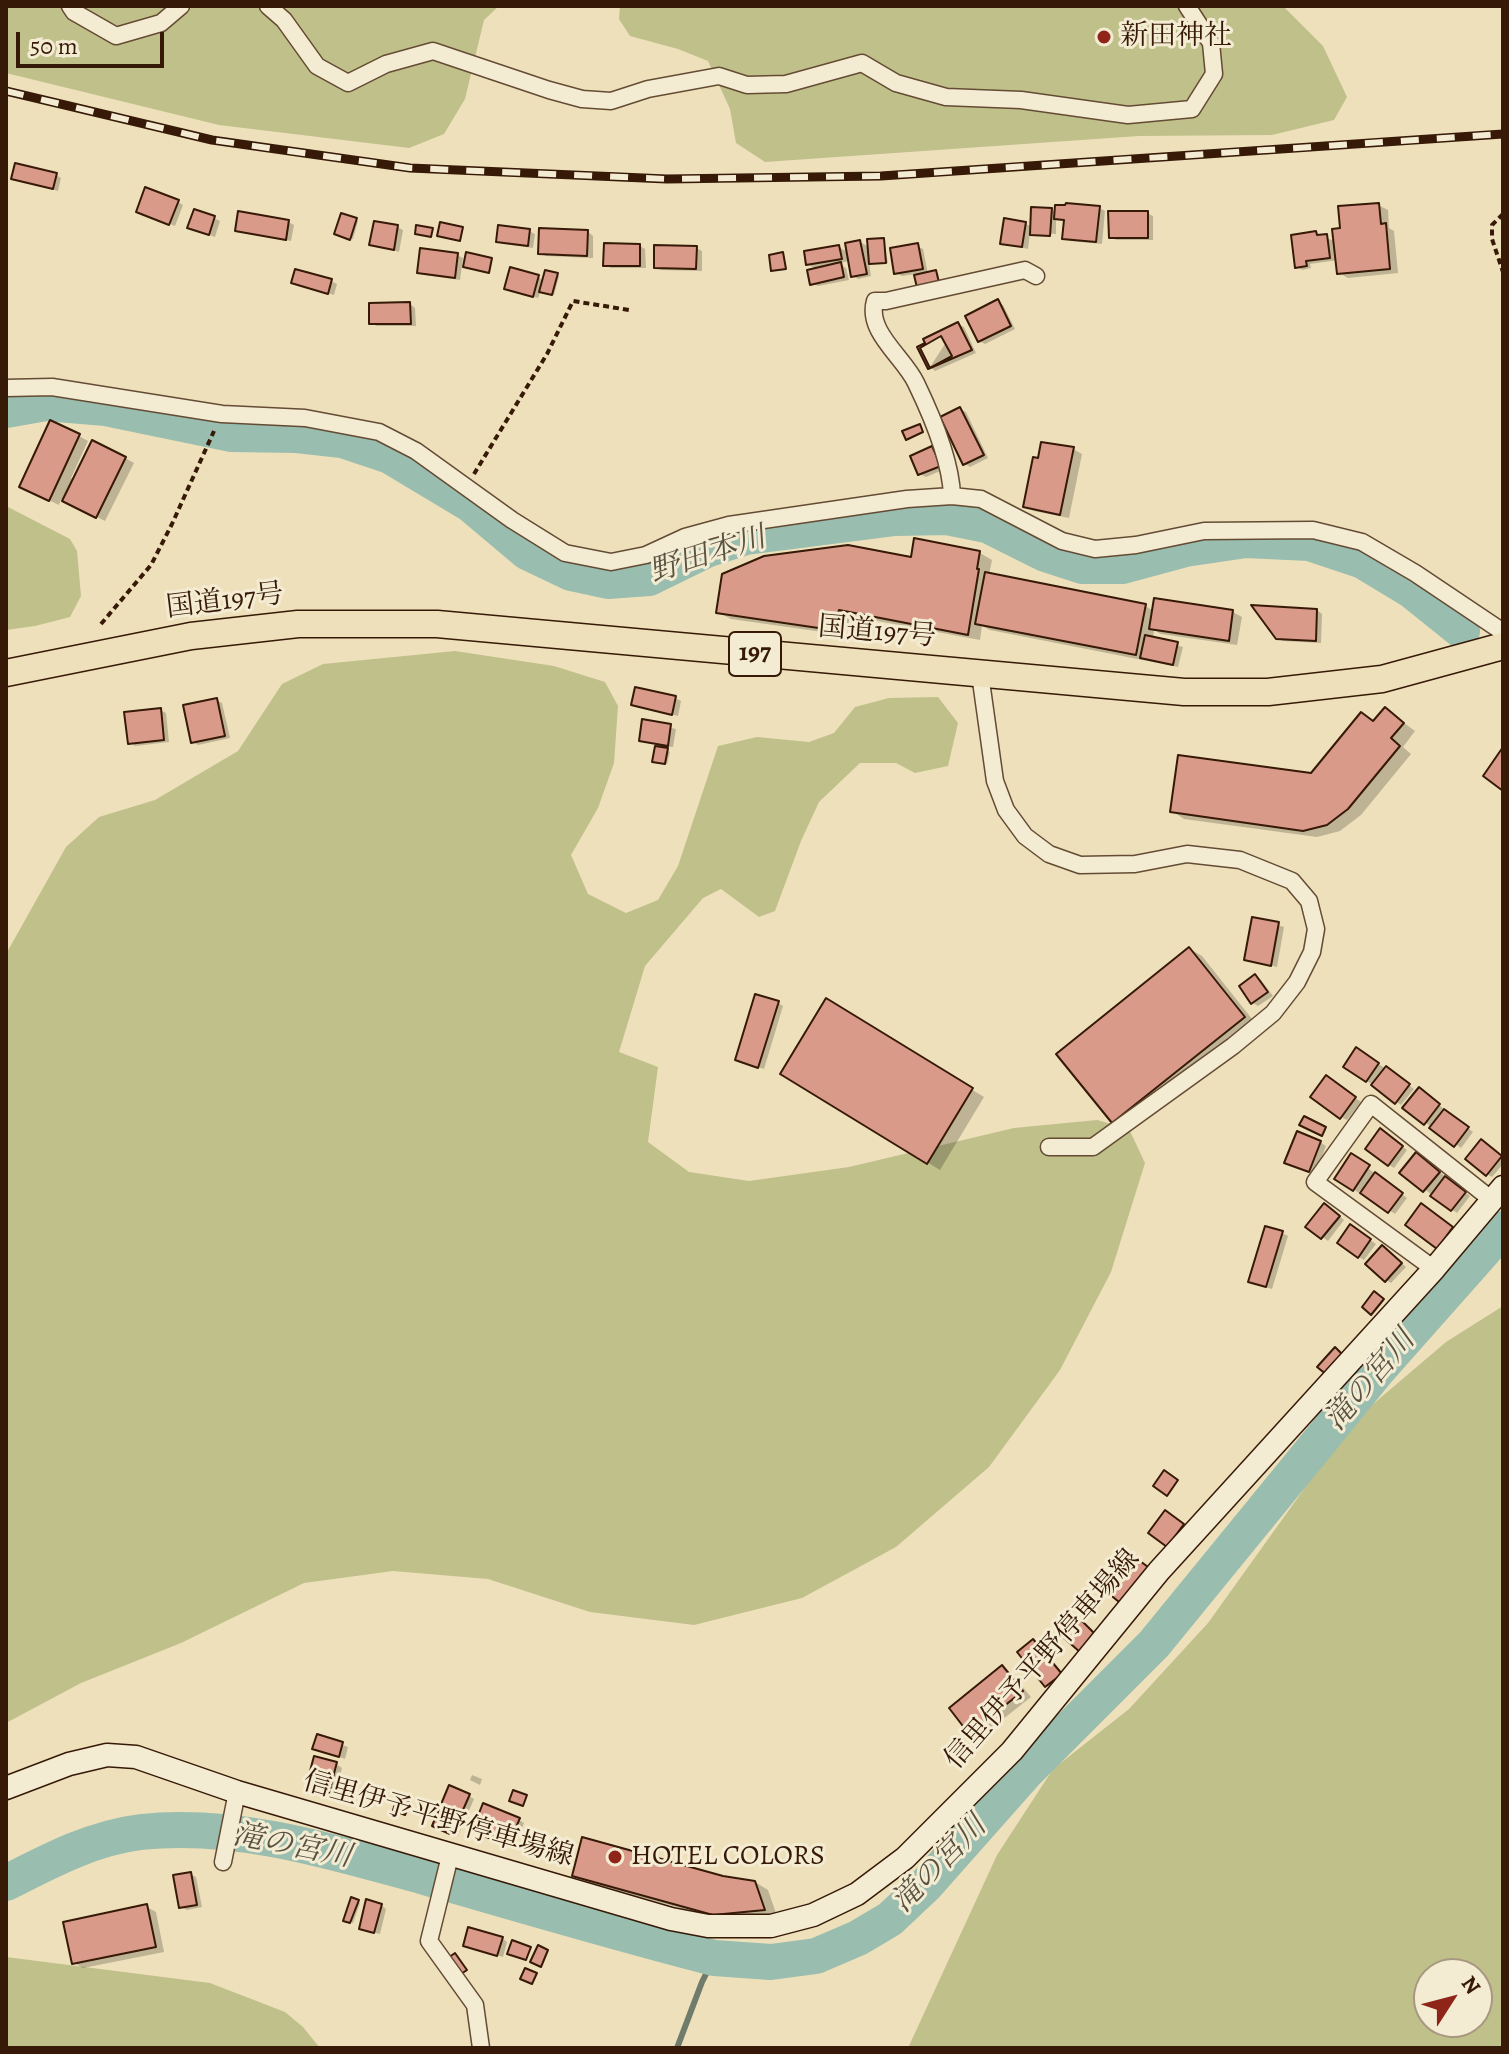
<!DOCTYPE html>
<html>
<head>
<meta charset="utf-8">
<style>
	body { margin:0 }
	#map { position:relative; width:1509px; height:2054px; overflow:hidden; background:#eee0bb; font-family:Alegreya,serif }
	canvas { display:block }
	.frame { position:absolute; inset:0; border:8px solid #361906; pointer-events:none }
	.north { position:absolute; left:1413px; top:1958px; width:80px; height:80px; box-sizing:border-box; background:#f4ebd3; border:2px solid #a89781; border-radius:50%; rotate:54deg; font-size:22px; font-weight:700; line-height:32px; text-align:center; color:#361906 }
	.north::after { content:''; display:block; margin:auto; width:28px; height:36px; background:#8f2418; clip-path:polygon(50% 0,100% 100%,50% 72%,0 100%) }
	.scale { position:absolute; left:16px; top:32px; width:148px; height:36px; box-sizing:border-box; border:4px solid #361906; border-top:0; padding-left:10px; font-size:24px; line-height:28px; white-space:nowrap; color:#361906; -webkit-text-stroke:6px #f4ebd3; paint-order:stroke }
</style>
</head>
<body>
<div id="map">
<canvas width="1509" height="2054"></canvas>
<div class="frame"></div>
<div class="north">N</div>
<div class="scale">50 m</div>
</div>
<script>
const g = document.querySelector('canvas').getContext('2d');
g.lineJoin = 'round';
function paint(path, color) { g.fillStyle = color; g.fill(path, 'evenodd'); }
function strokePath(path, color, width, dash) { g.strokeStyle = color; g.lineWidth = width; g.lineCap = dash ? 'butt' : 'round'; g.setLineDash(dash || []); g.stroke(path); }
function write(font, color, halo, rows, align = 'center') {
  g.font = font + ' Alegreya,"Noto Serif JP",serif'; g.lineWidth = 6; g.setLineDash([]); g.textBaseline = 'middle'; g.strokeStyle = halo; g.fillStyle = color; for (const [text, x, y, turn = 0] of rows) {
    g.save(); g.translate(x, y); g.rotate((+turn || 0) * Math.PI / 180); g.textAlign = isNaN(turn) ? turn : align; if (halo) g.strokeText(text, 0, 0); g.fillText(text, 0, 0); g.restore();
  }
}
const green = new Path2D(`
	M6,6H499L484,20L465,99L444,134L409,148L219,125L6,73Z
	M620,6H1283L1323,46L1347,97L1334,120L1272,135L1139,136L765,162L736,143L730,109L708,61L678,49L630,36L619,19Z
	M6,506L70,539L77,551L81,596L70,617L35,626L6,630Z
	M455,651L554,666L605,682L618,706L614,763L598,808L571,855L588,894L626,913L658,900L678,866L718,746L757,737L809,742L834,733L855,707L889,698L938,697L958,723L948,766L915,773L896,763H860L819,802L801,841L775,911L759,917L721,889L703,898L645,966L619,1052L658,1067L648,1142L689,1172L749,1181L849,1167L1014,1128L1097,1120L1129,1129L1145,1163L1111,1272L1060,1370L989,1467L896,1547L802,1598L694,1625L590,1612L488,1579L393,1571L304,1583L181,1643L81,1683L6,1723V954L66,847L99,817L155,800L238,751L282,684L323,664Z
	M1503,1306V2048H908L997,1855L1053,1769L1129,1709L1208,1623L1352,1422L1446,1342ZM1477,1974V2022H1429V1974Z
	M6,1957L210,1983L285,2012L303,2027L320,2048H6Z`);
const shadow = new Path2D(`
	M56,175L61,178L58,191L14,178Z
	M178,202L183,205L175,226L144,214Z
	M1378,205L1388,210L1389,228L1394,231L1398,273L1348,278L1339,273L1338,260L1310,264L1311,268L1302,270L1297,267L1316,233L1336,242L1342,230Z
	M1099,208L1105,211L1102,244L1070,241L1064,237L1066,222L1056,218V234L1035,233V235L1030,233L1028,249L1002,243L1026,224L1032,227L1051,210L1057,213Z
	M1147,213L1153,216V240H1116L1111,237Z
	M342,216L358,221L353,239L337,233Z
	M214,218L220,221L215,237L190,228Z
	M288,222L294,225L291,241L237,230Z
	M397,227L403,230L399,252L371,244Z
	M529,231L535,234L533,248L504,244L498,241Z
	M588,232L593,236V258L546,256L540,253Z
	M884,240L888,263L873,264L869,262L871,276L858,279L853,276L850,261L838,263L846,268L849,280L818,286L812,283L817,270L808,264L839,247L849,253L860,242L869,247Z
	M640,246L645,249L646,268H611L605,265Z
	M917,246L923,249L928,274L938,273L941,287L919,291L916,274L902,276L896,273Z
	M696,248L702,251V271L661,270L656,267Z
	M457,255L463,258L460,280L424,275L419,272Z
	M557,275L559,276L554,295L541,290L538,298L512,291L538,277L544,281Z
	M331,281L337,284L334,295L294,282Z
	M998,302L1003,305L1015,329L985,344L979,341Z
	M410,304L415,308L416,326H377L371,323Z
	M958,324L964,327L976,353L935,371L930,367Z
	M960,409L966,412L988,458L970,467L965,464Z
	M79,436L88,441L71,478L74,480L125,458L134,463L105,521L61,499L59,505L30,491Z
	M932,448L938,452L945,469L926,477L920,474Z
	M1073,449L1082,454L1069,518L1034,511L1025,506Z
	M980,553L992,560L989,575L1145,606L1154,611L1233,612L1242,617L1237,645L1161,634L1154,630L1153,639L1183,647L1178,667L990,630L982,626L980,640L851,616L844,635L731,619L718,612L912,559Z
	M1317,610L1322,614L1321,643L1283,641L1277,637Z
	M675,698L681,701L678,716L633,704Z
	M216,700L222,703L230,738L198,745L193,742Z
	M160,710L166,713L169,742L135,746L130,742Z
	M1386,710L1415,731L1403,747L1411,754L1361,815L1340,831L1317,837L1184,819L1172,811L1312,776L1375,722Z
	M644,722L676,729L673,747L659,746L670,752L667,764L654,761L657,745L641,740Z
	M1254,919L1284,927L1277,967L1246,959Z
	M1190,949L1202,956L1256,1024L1126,1129L1113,1122Z
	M1256,976L1261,980L1273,996L1258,1006L1253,1003Z
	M827,1001L984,1097L940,1170L783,1074Z
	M778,1003L783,1006L764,1069L742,1062Z
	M1362,1052L1414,1089L1401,1105L1367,1081Z
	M1332,1081L1361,1102L1347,1120L1341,1117Z
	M1424,1093L1444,1109L1443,1110L1473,1132L1461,1148L1405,1108Z
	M1386,1134L1407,1150L1394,1168L1389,1165Z
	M1320,1142L1326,1146L1315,1174L1292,1165Z
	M1487,1145L1503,1158V1164L1492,1177L1487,1174Z
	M1352,1156L1407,1198L1395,1214L1360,1190L1359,1193L1337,1178Z
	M1422,1158L1470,1196L1457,1213L1402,1173Z
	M1330,1209L1344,1220L1328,1241L1308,1226Z
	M1356,1230L1376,1244L1364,1260L1359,1257Z
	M1282,1233L1288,1236L1272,1289L1256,1284Z
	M1388,1251L1406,1267L1391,1283L1386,1280Z
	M1034,1641L1066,1677L1052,1689L1047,1686Z
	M1002,1668L1011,1673L1031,1697L979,1738L970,1733Z
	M318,1736L348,1747L345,1759L315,1748Z
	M336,1764L342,1768L335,1794L309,1785Z
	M472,1775L482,1779L480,1785L470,1780Z
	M469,1796L474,1799L458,1836L440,1828Z
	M519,1820L524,1823L514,1848L480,1834Z
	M190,1874L196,1877L202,1907L187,1910L181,1907Z
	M574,1875L755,1882L768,1890L777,1916L727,1921L586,1882Z
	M352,1899L360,1903L353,1923L345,1920Z
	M381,1905L386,1909L380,1934L367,1931Z
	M147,1907L156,1912L164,1952L83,1968L74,1963Z
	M502,1938L507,1942L503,1957L471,1948Z`);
const stream = new Path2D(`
	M677,2048L702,1982L714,1958`);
const river = new Path2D(`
	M6,410L46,403L106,408L232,434L297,435L342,440L390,456L470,504L527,552L571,573L608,581L649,578L706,550L746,537L895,518L947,517L987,525L1045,554L1082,566H1122L1185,549L1246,540L1309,543L1363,561L1411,590L1462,631
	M6,1883C49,1861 92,1838 141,1832C236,1822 331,1851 421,1876C519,1904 616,1933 714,1958L771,1962L816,1956L858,1938L890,1919L925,1886L1026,1772L1154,1644L1377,1371L1503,1229`);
const building = new Path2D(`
	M15,163L57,173L53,189L11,179Z
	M145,187L179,200L169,225L136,212Z
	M1066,203L1100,206L1096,242L1062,239L1064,220L1054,219L1055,205H1065Z
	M1379,203L1381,224L1386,223L1390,269L1337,274L1332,229L1340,228L1338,206Z
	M1031,207L1052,208L1050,236L1030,235Z
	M194,209L215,216L209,235L187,228Z
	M238,211L289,220L286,240L235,231Z
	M1108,211H1148V238H1109Z
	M341,213L357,218L350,240L334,234Z
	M1004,218L1026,222L1022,247L1000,244Z
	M374,221L398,225L394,250L369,245Z
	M440,222L463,227L460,241L437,236Z
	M416,225L433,228L431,237L415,234Z
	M498,225L530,229L528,246L496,242Z
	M539,228L588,230L587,256L538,254Z
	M1316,231L1317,235L1327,234L1330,258L1306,261L1307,266L1295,268L1291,235Z
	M884,238L886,263L869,264L867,239Z
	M860,240L867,274L851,277L845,243Z
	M604,243L640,244V266H603Z
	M918,243L923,269L894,274L890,248Z
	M654,245L697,246L696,269L654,268Z
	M839,245L842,259L806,265L804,251Z
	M420,248L458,253L455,278L417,273Z
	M466,252L492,258L489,273L463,267Z
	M783,252L786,269L771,271L769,255Z
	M841,262L844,277L810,285L807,270Z
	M510,267L539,275L533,297L504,289Z
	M295,269L332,279L328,294L291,283Z
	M545,270L558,273L552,295L539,292Z
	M936,270L940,287L918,292L914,275Z
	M998,299L1011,326L978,342L965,316Z
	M410,302L411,324H369V303Z
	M958,322L972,350L928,369L917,347L925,343L923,339Z
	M941,336L952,356L930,368L920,348Z
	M960,407L984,455L963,465L940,417Z
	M50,420L80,434L49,501L19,487Z
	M920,424L923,432L906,440L902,431Z
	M92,440L126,457L96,518L62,501Z
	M1041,442L1074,447L1060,515L1023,507L1033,457L1038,458Z
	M932,446L941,466L918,475L910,456Z
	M914,538L980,551L977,569H979L968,635L839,610L832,630L716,613L722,574L764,556L848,545L911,557Z
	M985,572L1146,604L1136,655L975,624Z
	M1154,598L1233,610L1229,641L1149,629Z
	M1251,605L1317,609L1316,641L1276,639Z
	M1145,635L1178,642L1173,665L1140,658Z
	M635,687L676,696L672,715L631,705Z
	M217,698L225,736L191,743L183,705Z
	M1385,707L1404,723L1391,738L1400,746L1348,809L1327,825L1303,831L1170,812L1178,755L1311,773L1361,712L1373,721Z
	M161,708L164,740L128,744L124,712Z
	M642,719L671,724L668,746L639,741Z
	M655,746L668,748L665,764L652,762Z
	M1503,747V791L1483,776Z
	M1252,917L1279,922L1271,966L1244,960Z
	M1189,947L1245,1017L1112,1123L1056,1054Z
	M1255,974L1268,992L1251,1004L1239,986Z
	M755,994L779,1001L758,1068L735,1060Z
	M826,998L973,1088L927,1164L780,1074Z
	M1356,1047L1379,1063L1366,1082L1343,1067Z
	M1386,1066L1410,1084L1395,1104L1371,1085Z
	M1326,1075L1356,1097L1340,1119L1310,1097Z
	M1419,1087L1440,1104L1424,1125L1402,1108Z
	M1444,1109L1469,1127L1454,1147L1429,1128Z
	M1304,1116L1326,1127L1322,1136L1299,1125Z
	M1380,1128L1403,1146L1388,1166L1365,1149Z
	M1297,1131L1321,1141L1309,1172L1284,1163Z
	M1481,1139L1502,1156L1486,1176L1465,1159Z
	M1416,1152L1440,1172L1423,1192L1399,1173Z
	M1351,1153L1370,1165L1353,1191L1334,1179Z
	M1375,1172L1403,1193L1388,1213L1360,1193Z
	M1445,1176L1466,1192L1451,1211L1430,1196Z
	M1324,1203L1340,1216L1321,1239L1305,1227Z
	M1421,1203L1453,1227L1437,1249L1405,1225Z
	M1350,1224L1371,1239L1358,1258L1337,1243Z
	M1265,1226L1283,1231L1266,1287L1248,1282Z
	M1382,1245L1402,1263L1385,1282L1365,1264Z
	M1374,1291L1384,1299L1371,1315L1362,1307Z
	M1335,1347L1344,1356L1327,1375L1317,1367Z
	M1164,1470L1178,1480L1167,1496L1153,1486Z
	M1165,1510L1184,1524L1167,1547L1148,1533Z
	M1136,1558L1152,1570L1124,1606L1108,1593Z
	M1081,1620L1097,1636L1081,1653L1064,1638Z
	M1033,1639L1062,1674L1045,1687L1017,1652Z
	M1002,1665L1023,1691L969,1734L949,1708Z
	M317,1734L343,1742L339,1757L312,1749Z
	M314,1756L337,1762L329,1793L306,1786Z
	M449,1785L470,1794L452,1835L432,1826Z
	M513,1790L527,1795L523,1806L509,1801Z
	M397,1798L410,1803L405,1815L393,1810Z
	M483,1803L520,1818L508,1846L472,1831Z
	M582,1837L723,1876L755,1881L765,1910L713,1915L572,1876Z
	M191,1872L197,1905L179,1908L173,1875Z
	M351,1897L359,1900L350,1923L343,1921Z
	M366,1899L382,1904L374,1933L359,1929Z
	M147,1904L156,1947L72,1964L63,1922Z
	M468,1927L503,1937L497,1956L463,1946Z
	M512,1940L531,1947L526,1960L507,1954Z
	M538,1945L548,1950L541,1967L530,1962Z
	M455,1953L467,1970L449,1982L438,1965Z
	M525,1968L537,1973L532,1984L520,1979Z`);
const path = new Path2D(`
	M1503,214L1492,225V239L1503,272
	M474,474L547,354L573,301L629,310
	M101,624L151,565L172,524L214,431`);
const minor = new Path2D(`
	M70,6L74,12L116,36L161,23L181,6
	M268,6L284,20L317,66L348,83L386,64L433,51L549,90L582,99L611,101L648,89L719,76L747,85L786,84L862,63L896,83L946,97L1021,100L1128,115L1192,109L1214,74L1211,43L1187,6
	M6,388L52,387L222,414L305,418L379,432L416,451L512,520L565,553L611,562L646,555L685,537L729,525L907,499L952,496L981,499L1062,541L1095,549L1136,545L1204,531L1313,530L1362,542L1415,573L1503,632
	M952,496C951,461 931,414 916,383C904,357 866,332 875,301H886L1025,270L1036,276
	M980,674L995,781L1006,810L1025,836L1049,854L1080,865L1135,864L1187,854L1240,860L1292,881L1309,901L1316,929L1312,952L1297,982L1273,1013L1233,1046L1093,1147H1049
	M1434,1269L1315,1182L1371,1104L1492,1200
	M450,1856L429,1941L475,2005L481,2048
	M223,1862L237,1792`);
const secondary = new Path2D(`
	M6,1788L69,1764L107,1755L136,1757L237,1792L671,1919L708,1926H771L813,1915L857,1894L905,1858L1012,1751L1159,1571L1434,1269L1503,1187`);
const trunk = new Path2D(`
	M6,673L191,636L298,624H437L1184,692H1268L1382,679L1503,646`);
const rail = new Path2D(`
	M6,91L212,140L410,168L667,179L881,176L1503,134`);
const markers = [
	[1104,37,8,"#8f2418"],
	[615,1857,8,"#8f2418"]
];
const shields = [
	[755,654,52]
];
const shieldNames = [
	["197",755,654]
];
const poiNames = [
	["新田神社",1120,37],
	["HOTEL COLORS",631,1857]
];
const streetNames = [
	["国道197号",225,602,-7],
	["国道197号",877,633,5],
	["信里伊予平野停車場線",1043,1660,-49],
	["信里伊予平野停車場線",438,1820,16]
];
const waterNames = [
	["野田本川",708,556,-18],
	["滝の宮川",1371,1381,-50],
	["滝の宮川",292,1847,11],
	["滝の宮川",940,1865,-46]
];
paint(green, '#c0c08b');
paint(shadow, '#0003');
strokePath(stream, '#717b6b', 6);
strokePath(river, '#99bdaf', 36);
paint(building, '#d99a8a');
strokePath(building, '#361906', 2);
strokePath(minor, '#644b33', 19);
strokePath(secondary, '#361906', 25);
strokePath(trunk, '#361906', 29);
strokePath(path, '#361906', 4, [6, 4]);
strokePath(minor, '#f4ebd3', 16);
strokePath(secondary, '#f4ebd3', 22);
strokePath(trunk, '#eee0bb', 26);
strokePath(rail, '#361906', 9);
strokePath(rail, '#f4ebd3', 6, [18]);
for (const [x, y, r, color] of markers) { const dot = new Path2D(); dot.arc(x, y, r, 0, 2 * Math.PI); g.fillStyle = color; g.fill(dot); strokePath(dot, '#f4ebd3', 3); }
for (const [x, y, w] of shields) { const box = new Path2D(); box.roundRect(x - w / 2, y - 22, w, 44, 6); g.fillStyle = '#f4ebd3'; g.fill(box); strokePath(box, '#361906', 2); }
write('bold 26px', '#361906', null, shieldNames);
write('28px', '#361906', '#f4ebd3', poiNames, 'left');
write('28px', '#361906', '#f4ebd3', streetNames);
write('italic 30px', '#595241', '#f4ebd3', waterNames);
</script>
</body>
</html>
